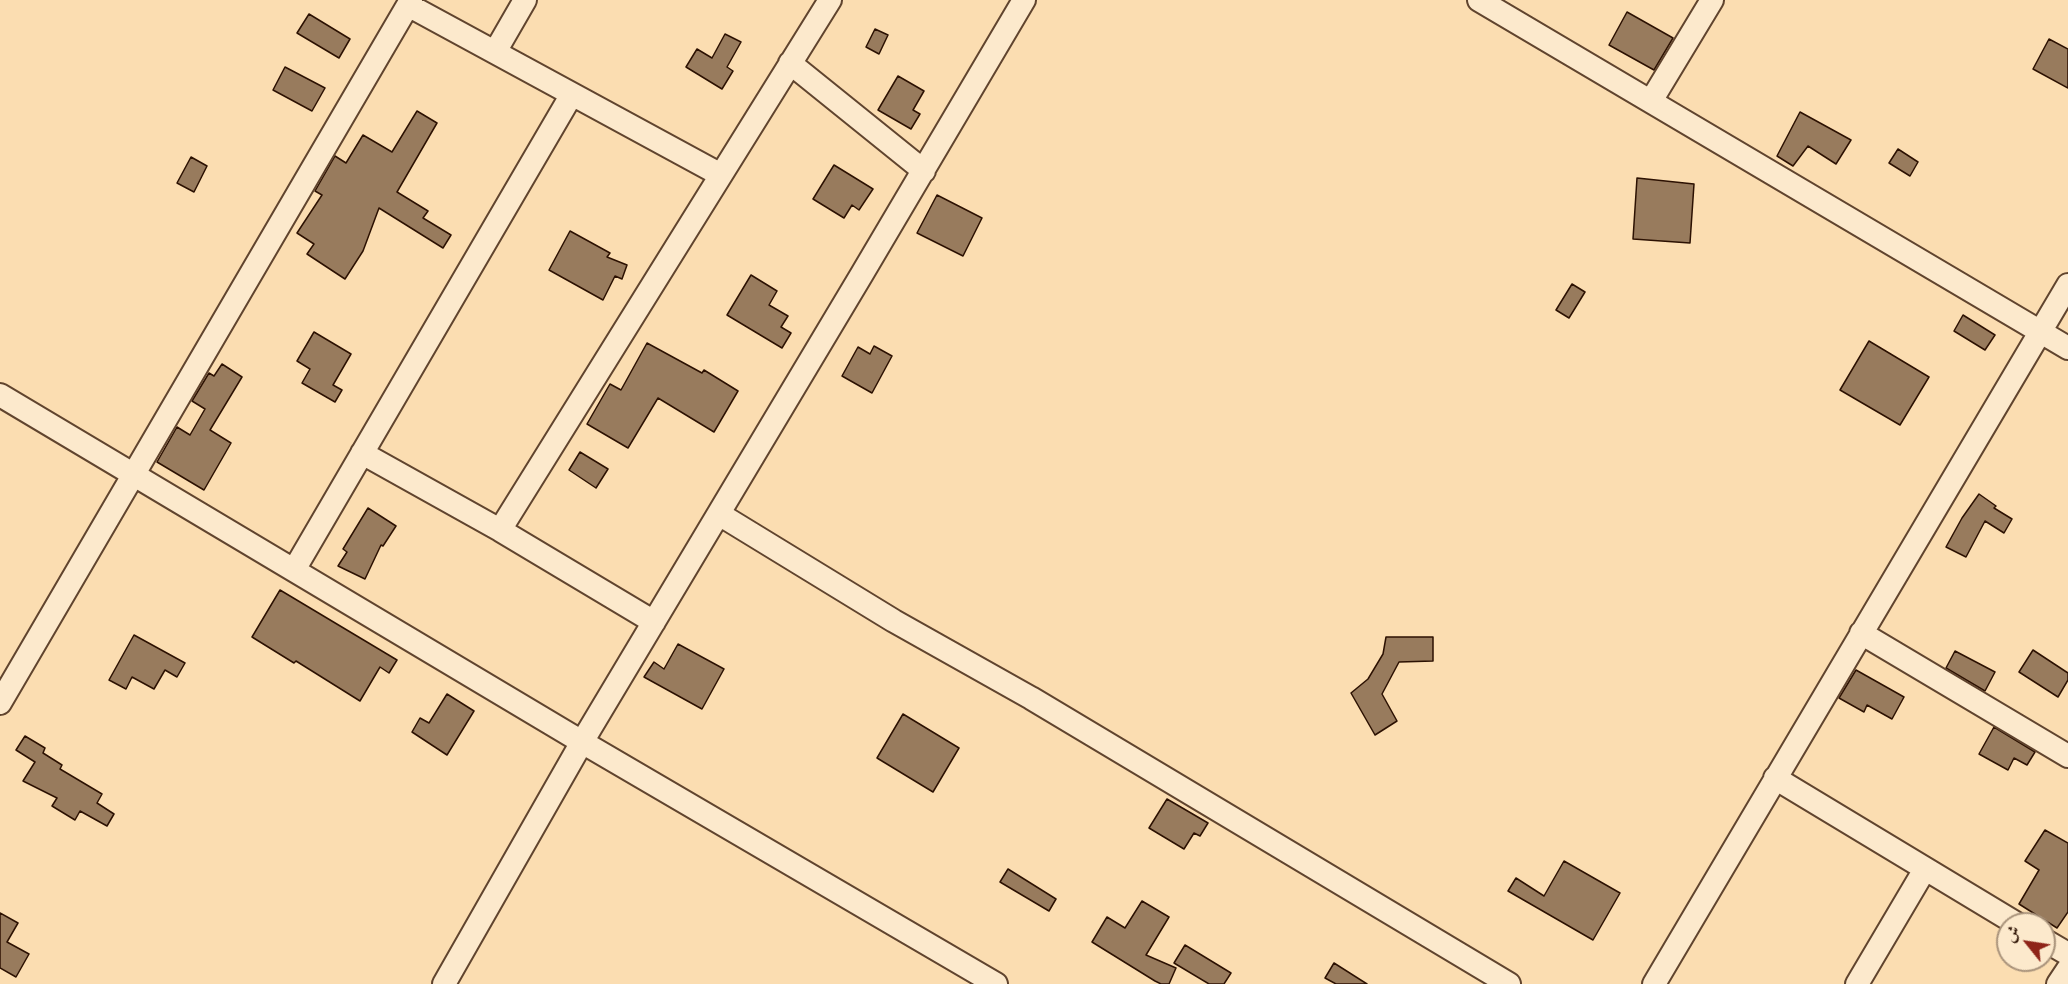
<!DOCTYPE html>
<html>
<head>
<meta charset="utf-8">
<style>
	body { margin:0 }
	#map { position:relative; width:2068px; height:984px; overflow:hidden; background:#fbddb1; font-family:"IM FELL Double Pica",Amiri,serif }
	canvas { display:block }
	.north { position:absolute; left:1996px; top:912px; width:60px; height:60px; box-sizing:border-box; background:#fce9cc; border:2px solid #a9937b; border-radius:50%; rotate:300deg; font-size:16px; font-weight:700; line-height:24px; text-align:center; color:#2c1102 }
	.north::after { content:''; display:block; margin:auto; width:21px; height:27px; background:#8f2418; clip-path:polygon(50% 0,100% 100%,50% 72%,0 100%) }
</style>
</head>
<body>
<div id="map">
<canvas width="2068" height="984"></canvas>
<div class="north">ش</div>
</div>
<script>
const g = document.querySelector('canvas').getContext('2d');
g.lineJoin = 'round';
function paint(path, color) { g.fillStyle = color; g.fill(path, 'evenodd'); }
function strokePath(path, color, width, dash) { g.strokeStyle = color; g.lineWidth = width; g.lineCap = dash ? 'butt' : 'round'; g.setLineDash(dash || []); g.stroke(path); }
const building = new Path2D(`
	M1627,12L1673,38L1654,70L1609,45Z
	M309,14L350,39L339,58L297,33Z
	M875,29L888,35L879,54L866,47Z
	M725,34L741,42L727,67L733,71L722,89L686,67L697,49L712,58Z
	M2049,39L2068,49V88L2033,69Z
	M285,67L325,88L312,111L273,90Z
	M898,76L924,91L913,110L920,114L911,129L878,110Z
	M417,111L437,123L397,192L428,211L423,218L451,235L443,248L379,208L363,251L345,279L307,254L314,244L297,233L322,195L315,191L335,156L346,163L363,135L392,152Z
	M1800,112L1851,140L1836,164L1808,146L1793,166L1777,156Z
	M1898,149L1918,162L1910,176L1889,163Z
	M191,157L207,166L194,192L177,183Z
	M834,165L873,189L859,210L852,205L844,218L813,199Z
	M1637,178L1694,184L1690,243L1633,239Z
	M937,195L982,218L963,256L917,233Z
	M570,231L610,253L607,257L627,265L622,279L615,276L603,300L549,270Z
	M751,275L777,291L769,305L788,316L781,327L791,333L782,348L727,315Z
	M1572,284L1585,292L1569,318L1556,310Z
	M1963,315L1995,335L1985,350L1954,331Z
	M314,332L351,354L333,385L342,390L335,402L302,383L310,369L297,361Z
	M1869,341L1929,377L1900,425L1840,390Z
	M647,343L702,373L704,370L738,391L714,432L658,398L628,448L587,424L610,384L621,390Z
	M874,346L892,356L872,393L842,376L858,347L870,354Z
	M222,364L242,377L210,430L231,443L204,490L157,462L177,427L190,435L205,409L192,401L209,373L214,376Z
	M580,452L608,469L596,488L569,470Z
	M1979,494L1996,506L1994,508L2012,519L2004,533L1985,521L1966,557L1946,547L1962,518Z
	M368,508L396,526L383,546L381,545L365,579L338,566L347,552L343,549Z
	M280,590L397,660L389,673L380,667L360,701L296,661L294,663L252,637Z
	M134,635L185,663L177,677L165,670L154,689L132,677L126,689L109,680Z
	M1386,637H1433V661L1399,662L1382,694L1397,721L1375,735L1351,693L1368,679L1383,654Z
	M678,644L724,669L702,709L644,677L654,662L664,669Z
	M2033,650L2068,673V680L2058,697L2019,672Z
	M1955,651L1995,672L1985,691L1946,668Z
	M1856,670L1904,697L1892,719L1867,705L1864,712L1839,698Z
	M447,694L474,711L447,755L412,732L420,718L429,723Z
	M903,714L959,748L933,792L877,758Z
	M1994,727L2035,752L2027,765L2014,758L2008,770L1979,754Z
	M25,736L45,748L43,753L62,765L60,769L102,794L97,803L114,814L107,826L80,811L75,820L52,806L57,798L23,781L35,762L16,750Z
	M1167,799L1208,823L1200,836L1194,833L1184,849L1149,828Z
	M2045,830L2068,843V912L2057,928L2019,904L2039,870L2025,861Z
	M1564,861L1620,893L1593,940L1508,891L1516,878L1544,896Z
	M1008,869L1056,899L1049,911L1000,882Z
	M1142,901L1169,917L1146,955L1176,968L1169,984H1161L1155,981L1092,942L1107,917L1125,928Z
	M0,913L18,923L7,942L29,954L16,977L0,968Z
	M1185,945L1231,973L1224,984H1209L1174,963Z
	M1334,963L1367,984H1336L1325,978Z`);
const minor = new Path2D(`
	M1479,0L2068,348
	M408,5L721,175
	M495,52L525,0
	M790,63L924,171
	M1651,101L1712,0
	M0,395L582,742L996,984
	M362,453L500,530L654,622
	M719,514L894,621L1031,698L1509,984
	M500,530L830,0
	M294,570L572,94
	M1861,633L2068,756
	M0,703L411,0
	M1775,778L2017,924
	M2044,940L2068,954
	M444,984L582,742L862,274L1024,0
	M1654,984L2068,285
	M1857,984L1925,869
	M2058,984L2068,969`);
paint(building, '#987b5d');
strokePath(building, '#2c1102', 1.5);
strokePath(minor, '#60442e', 26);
strokePath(minor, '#fce9cc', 22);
</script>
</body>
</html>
